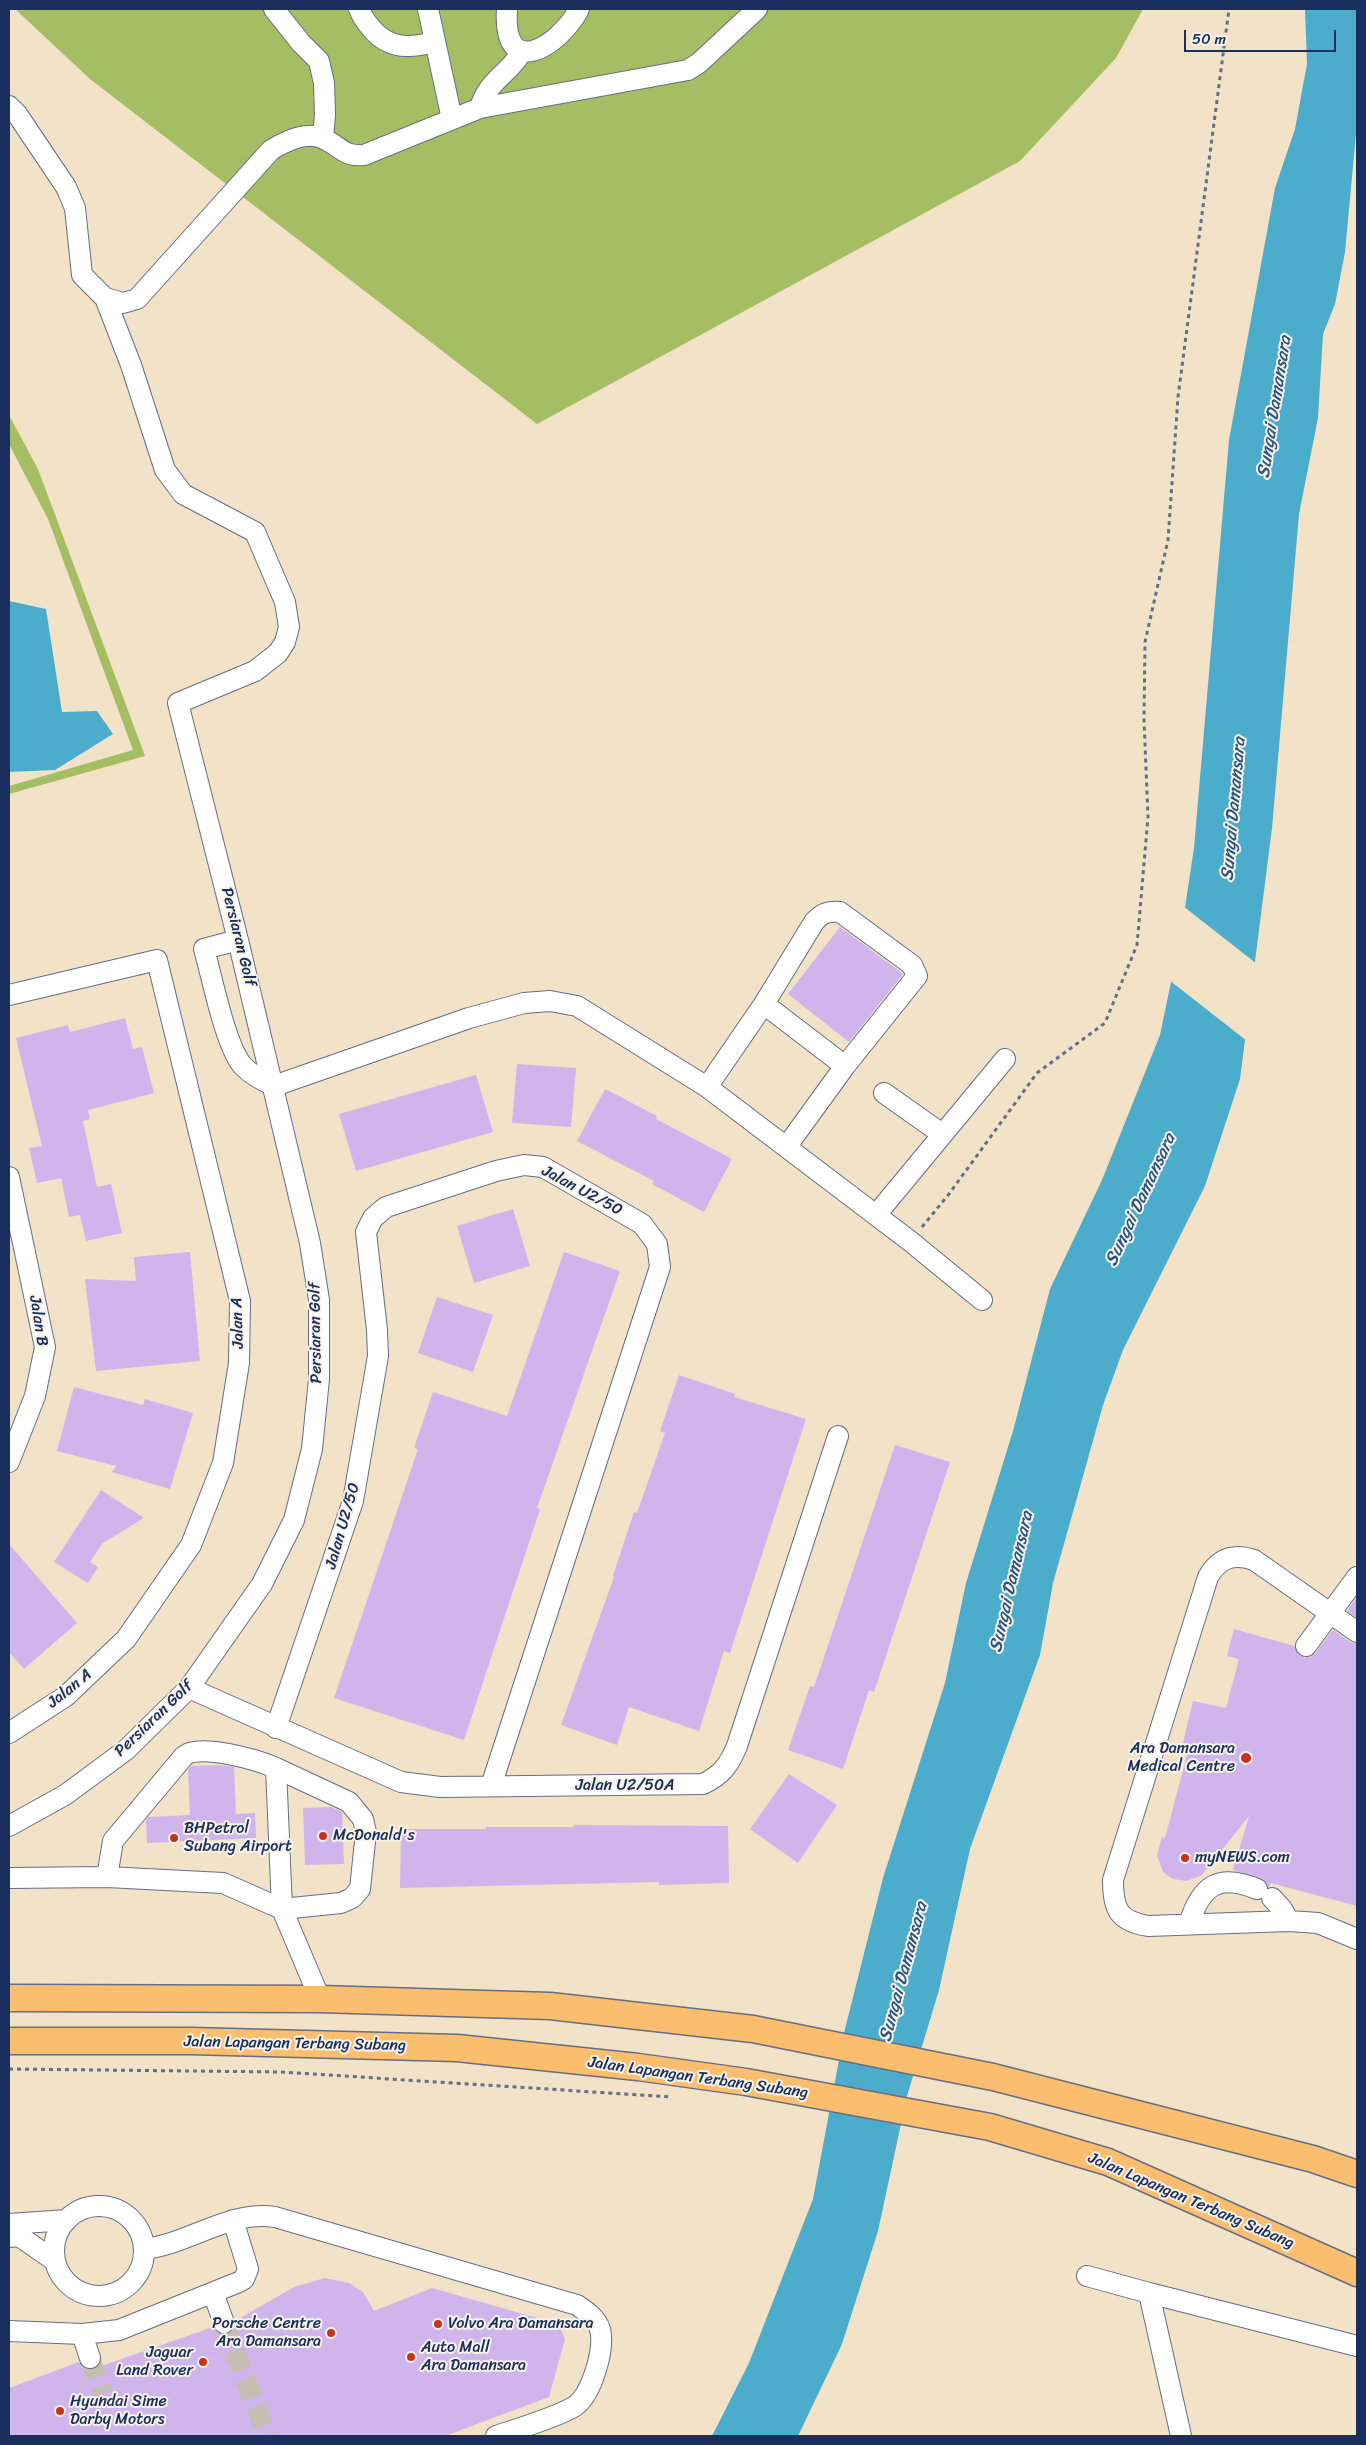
<!DOCTYPE html>
<html>
<head>
<meta charset="utf-8">
<style>
	body { margin:0 }
	#map { position:relative; width:1366px; height:2445px; overflow:hidden; background:#f2e2c7; font-family:Sriracha,sans-serif }
	canvas { display:block }
	.frame { position:absolute; inset:0; border:10px solid #1b2f5e; pointer-events:none }
	.scale { position:absolute; left:1184px; top:30px; width:152px; height:22px; box-sizing:border-box; border:2px solid #1b2f5e; border-top:0; padding-left:6px; font-size:15px; line-height:18px; white-space:nowrap; color:#1b2f5e; -webkit-text-stroke:4px #f7f3e8; paint-order:stroke }
</style>
</head>
<body>
<div id="map">
<canvas width="1366" height="2445"></canvas>
<div class="frame"></div>
<div class="scale">50 m</div>
</div>
<script>
const g = document.querySelector('canvas').getContext('2d');
g.lineJoin = 'round';
function paint(path, color) { g.fillStyle = color; g.fill(path, 'evenodd'); }
function strokePath(path, color, width, dash) { g.strokeStyle = color; g.lineWidth = width; g.lineCap = dash ? 'butt' : 'round'; g.setLineDash(dash || []); g.stroke(path); }
function write(font, color, halo, rows, align = 'center') {
  g.font = font + ' Sriracha,sans-serif'; g.lineWidth = 4; g.setLineDash([]); g.textBaseline = 'middle'; g.strokeStyle = halo; g.fillStyle = color; for (const [text, x, y, turn = 0] of rows) {
    g.save(); g.translate(x, y); g.rotate((+turn || 0) * Math.PI / 180); g.textAlign = isNaN(turn) ? turn : align; if (halo) g.strokeText(text, 0, 0); g.fillText(text, 0, 0); g.restore();
  }
}
const green = new Path2D(`
	M15,9H1143L1116,58L1020,161L537,424L90,79Z
	M9,415L38,469L145,756L9,794V786L133,750L48,519L9,444Z`);
const water = new Path2D(`
	M1305,9H1357V123L1345,252L1335,304L1323,334L1318,418L1299,514L1272,828L1240,1079L1205,1186L1123,1350L1103,1405L1053,1583L1040,1655L970,1849L939,1990L907,2096L878,2231L842,2344L798,2436H712L749,2363L813,2199L844,2033L883,1878L945,1683L966,1583L1013,1431L1050,1289L1102,1180L1160,1035L1181,934L1194,848L1229,440L1275,188L1295,129L1307,64Z
	M9,601L46,609L62,712L97,711L113,734L55,770L9,772Z`);
const pier = new Path2D(`
	M1183,906L1257,964L1247,1041L1169,980Z`);
const building = new Path2D(`
	M840,927L903,974L849,1042L788,994Z
	M125,1018L133,1049L142,1047L154,1093L88,1110L90,1119L83,1121L97,1187L111,1184L122,1233L86,1241L80,1215L69,1217L61,1178L37,1183L29,1148L42,1146L16,1038L68,1025L70,1032Z
	M517,1064L576,1068L571,1127L512,1123Z
	M476,1075L493,1132L356,1171L339,1114Z
	M605,1089L657,1116L656,1119L732,1159L704,1212L652,1184L654,1181L577,1141Z
	M513,1209L530,1266L474,1283L457,1226Z
	M190,1252L200,1361L96,1371L85,1279L136,1281L134,1257Z
	M564,1252L620,1271L537,1508L540,1509L464,1740L334,1698L418,1449L414,1448L433,1392L507,1416Z
	M437,1297L493,1315L473,1372L418,1353Z
	M679,1375L735,1394L734,1397L806,1419L730,1653L724,1651L699,1731L629,1707L617,1745L561,1725L614,1577L613,1576L634,1512L637,1513L665,1433L660,1431Z
	M74,1387L143,1405L145,1399L193,1413L170,1489L112,1472L116,1466L57,1451Z
	M895,1445L950,1462L874,1692L869,1690L843,1769L788,1750L810,1686L814,1687Z
	M101,1490L144,1518L103,1543L90,1562L98,1567L88,1583L54,1562Z
	M9,1544L77,1623L24,1669L9,1652Z
	M1357,1597V1618L1347,1611Z
	M1234,1629L1294,1646L1299,1655L1305,1658L1315,1653L1333,1630L1350,1642L1357,1644V1906L1271,1883L1269,1887L1261,1878L1233,1870L1249,1816L1202,1875L1187,1881L1173,1879L1163,1872L1157,1855L1162,1837L1165,1838L1190,1744L1183,1743L1193,1701L1226,1708L1239,1659L1227,1656Z
	M219,1765L234,1767L236,1814L255,1813L256,1838L147,1843L146,1820L148,1817L190,1815L188,1770L191,1766Z
	M789,1774L837,1805L798,1863L750,1829Z
	M331,1807L342,1812L344,1864L305,1865L303,1808Z
	M573,1825L728,1826L729,1883L659,1885V1882L400,1888L401,1829H486V1827H573Z
	M325,2278L349,2283L363,2292L374,2311L432,2288L558,2324L565,2339L549,2397L445,2436H9V2388L79,2362L87,2369H93L213,2327L217,2332L228,2334L233,2330L235,2321L294,2287Z`);
const minorTunnel = new Path2D(`
	M224,2323L267,2436
	M90,2358L103,2393`);
const path = new Path2D(`
	M922,1227L949,1194L1037,1073L1105,1023L1137,945L1148,817L1144,720L1145,642L1168,540L1178,397L1229,9
	M9,2069L281,2072L672,2097`);
const minor = new Path2D(`
	M274,9L301,43L319,61L324,83L325,115L323,138
	M359,9C362,17 366,22 371,28C389,50 410,48 435,42
	M428,9L452,119
	M507,9C502,82 559,47 579,9
	M9,106L17,114L66,187L75,208L82,275L105,298L123,303L137,299L271,150C286,141 307,130 324,139C341,147 344,157 364,155L480,108L688,70L699,63L757,9
	M480,108C488,80 507,76 521,53
	M238,940L204,949C212,977 225,1044 242,1065C251,1075 262,1080 274,1086L469,1018L524,1003L550,1001L577,1006L707,1087L910,1241L982,1300
	M9,995L157,960L240,1301L239,1363L223,1463L191,1545L126,1639L66,1696L9,1733
	M764,1004L845,1066
	M707,1087L764,1004L814,922C822,913 828,911 840,912L912,965L917,976L845,1066L787,1146
	M884,1093L942,1134
	M9,1177L45,1347L35,1396L9,1462
	M876,1215L1005,1059
	M1357,1632L1254,1560C1233,1553 1219,1558 1208,1577L1113,1880C1113,1909 1118,1921 1148,1926L1289,1921L1318,1923L1357,1939
	M1306,1646L1357,1577
	M189,1688L401,1782L440,1787L703,1784C722,1775 729,1765 737,1746L838,1436
	M276,1728L353,1501L378,1356L377,1330L366,1232L373,1218L386,1207L496,1171L524,1165L543,1167L642,1224L657,1244L660,1267L491,1786
	M9,1826L65,1795L126,1750L189,1688L262,1584L294,1520L312,1449L319,1379V1300L310,1243L238,940L178,703L255,671L278,653L285,642L289,627L285,602L255,532L183,494L165,470L131,365L105,298
	M107,1877L113,1841L184,1756C199,1743 258,1760 276,1768L282,1909L341,1903L352,1898L360,1889L366,1832L363,1819L349,1802L276,1768
	M9,1878L107,1877L223,1883L282,1909L320,1999
	M1272,1898L1282,1909L1289,1921
	M1189,1924C1201,1885 1219,1873 1257,1889
	M54 2251a45 45 0 1 1 90 0a45 45 0 1 1-90 0Z
	M9,2224L67,2220
	M9,2237L19,2236L55,2261
	M144,2249C189,2244 229,2210 275,2217L577,2305C586,2311 596,2318 600,2329C605,2349 592,2394 575,2406C558,2417 517,2429 496,2436
	M1087,2276L1149,2293
	M213,2293L224,2323
	M9,2331L82,2334L119,2330L239,2282L244,2279L248,2269L233,2220
	M82,2334L90,2358
	M1181,2436L1149,2293L1357,2346`);
const major = new Path2D(`
	M9,1998L320,1999L550,2006L753,2029L993,2077L1313,2159L1357,2174
	M9,2041H191L457,2048L638,2067L746,2082L990,2127L1108,2162L1357,2273`);
const markers = [
	[1246,1758,6,"#c8321e"],
	[323,1836,5,"#c8321e"],
	[174,1838,5,"#c8321e"],
	[1185,1858,5,"#c8321e"],
	[438,2324,5,"#c8321e"],
	[331,2333,5,"#c8321e"],
	[411,2357,5,"#c8321e"],
	[203,2362,5,"#c8321e"],
	[60,2411,5,"#c8321e"]
];
const streetNames = [
	["Persiaran Golf",238,937,76],
	["Jalan U2/50",582,1191,28],
	["Jalan B",38,1321,81],
	["Jalan A",238,1323,-92],
	["Persiaran Golf",316,1333,-91],
	["Jalan U2/50",343,1526,-74],
	["Jalan A",70,1689,-39],
	["Persiaran Golf",154,1719,-44],
	["Jalan U2/50A",625,1786],
	["Jalan Lapangan Terbang Subang",295,2044,1],
	["Jalan Lapangan Terbang Subang",698,2078,8],
	["Jalan Lapangan Terbang Subang",1191,2201,23]
];
const poiNames = [
	["Ara Damansara",1235,1749,"right"],
	["Medical Centre",1235,1767,"right"],
	["BHPetrol",184,1829],
	["Subang Airport",184,1847],
	["McDonald's",333,1836],
	["myNEWS.com",1195,1858],
	["Porsche Centre",321,2324,"right"],
	["Ara Damansara",321,2342,"right"],
	["Volvo Ara Damansara",448,2324],
	["Auto Mall",421,2348],
	["Ara Damansara",421,2366],
	["Jaguar",193,2353,"right"],
	["Land Rover",193,2371,"right"],
	["Hyundai Sime",70,2402],
	["Darby Motors",70,2420]
];
const waterNames = [
	["Sungai Damansara",1275,407,-81],
	["Sungai Damansara",1234,809,-85],
	["Sungai Damansara",1141,1200,-65],
	["Sungai Damansara",1012,1582,-77],
	["Sungai Damansara",904,1972,-75]
];
paint(green, '#a5be63');
paint(water, '#4caccb');
paint(pier, '#f2e2c7');
paint(building, '#cfb5ec');
strokePath(minorTunnel, '#c7beb2', 20, [20, 10]);
strokePath(minor, '#666e83', 22);
strokePath(major, '#666e83', 29);
strokePath(path, '#666e83', 3, [4, 4]);
strokePath(minor, '#fff', 20);
strokePath(major, '#fbbd6e', 26);
for (const [x, y, r, color] of markers) { const dot = new Path2D(); dot.arc(x, y, r, 0, 2 * Math.PI); g.fillStyle = color; g.fill(dot); strokePath(dot, '#f7f3e8', 2); }
write('16px', '#1b2f5e', '#f7f3e8', streetNames);
write('16px', '#1b2f5e', '#f7f3e8', poiNames, 'left');
write('italic 18px', '#2a547f', '#f7f3e8', waterNames);
</script>
</body>
</html>
